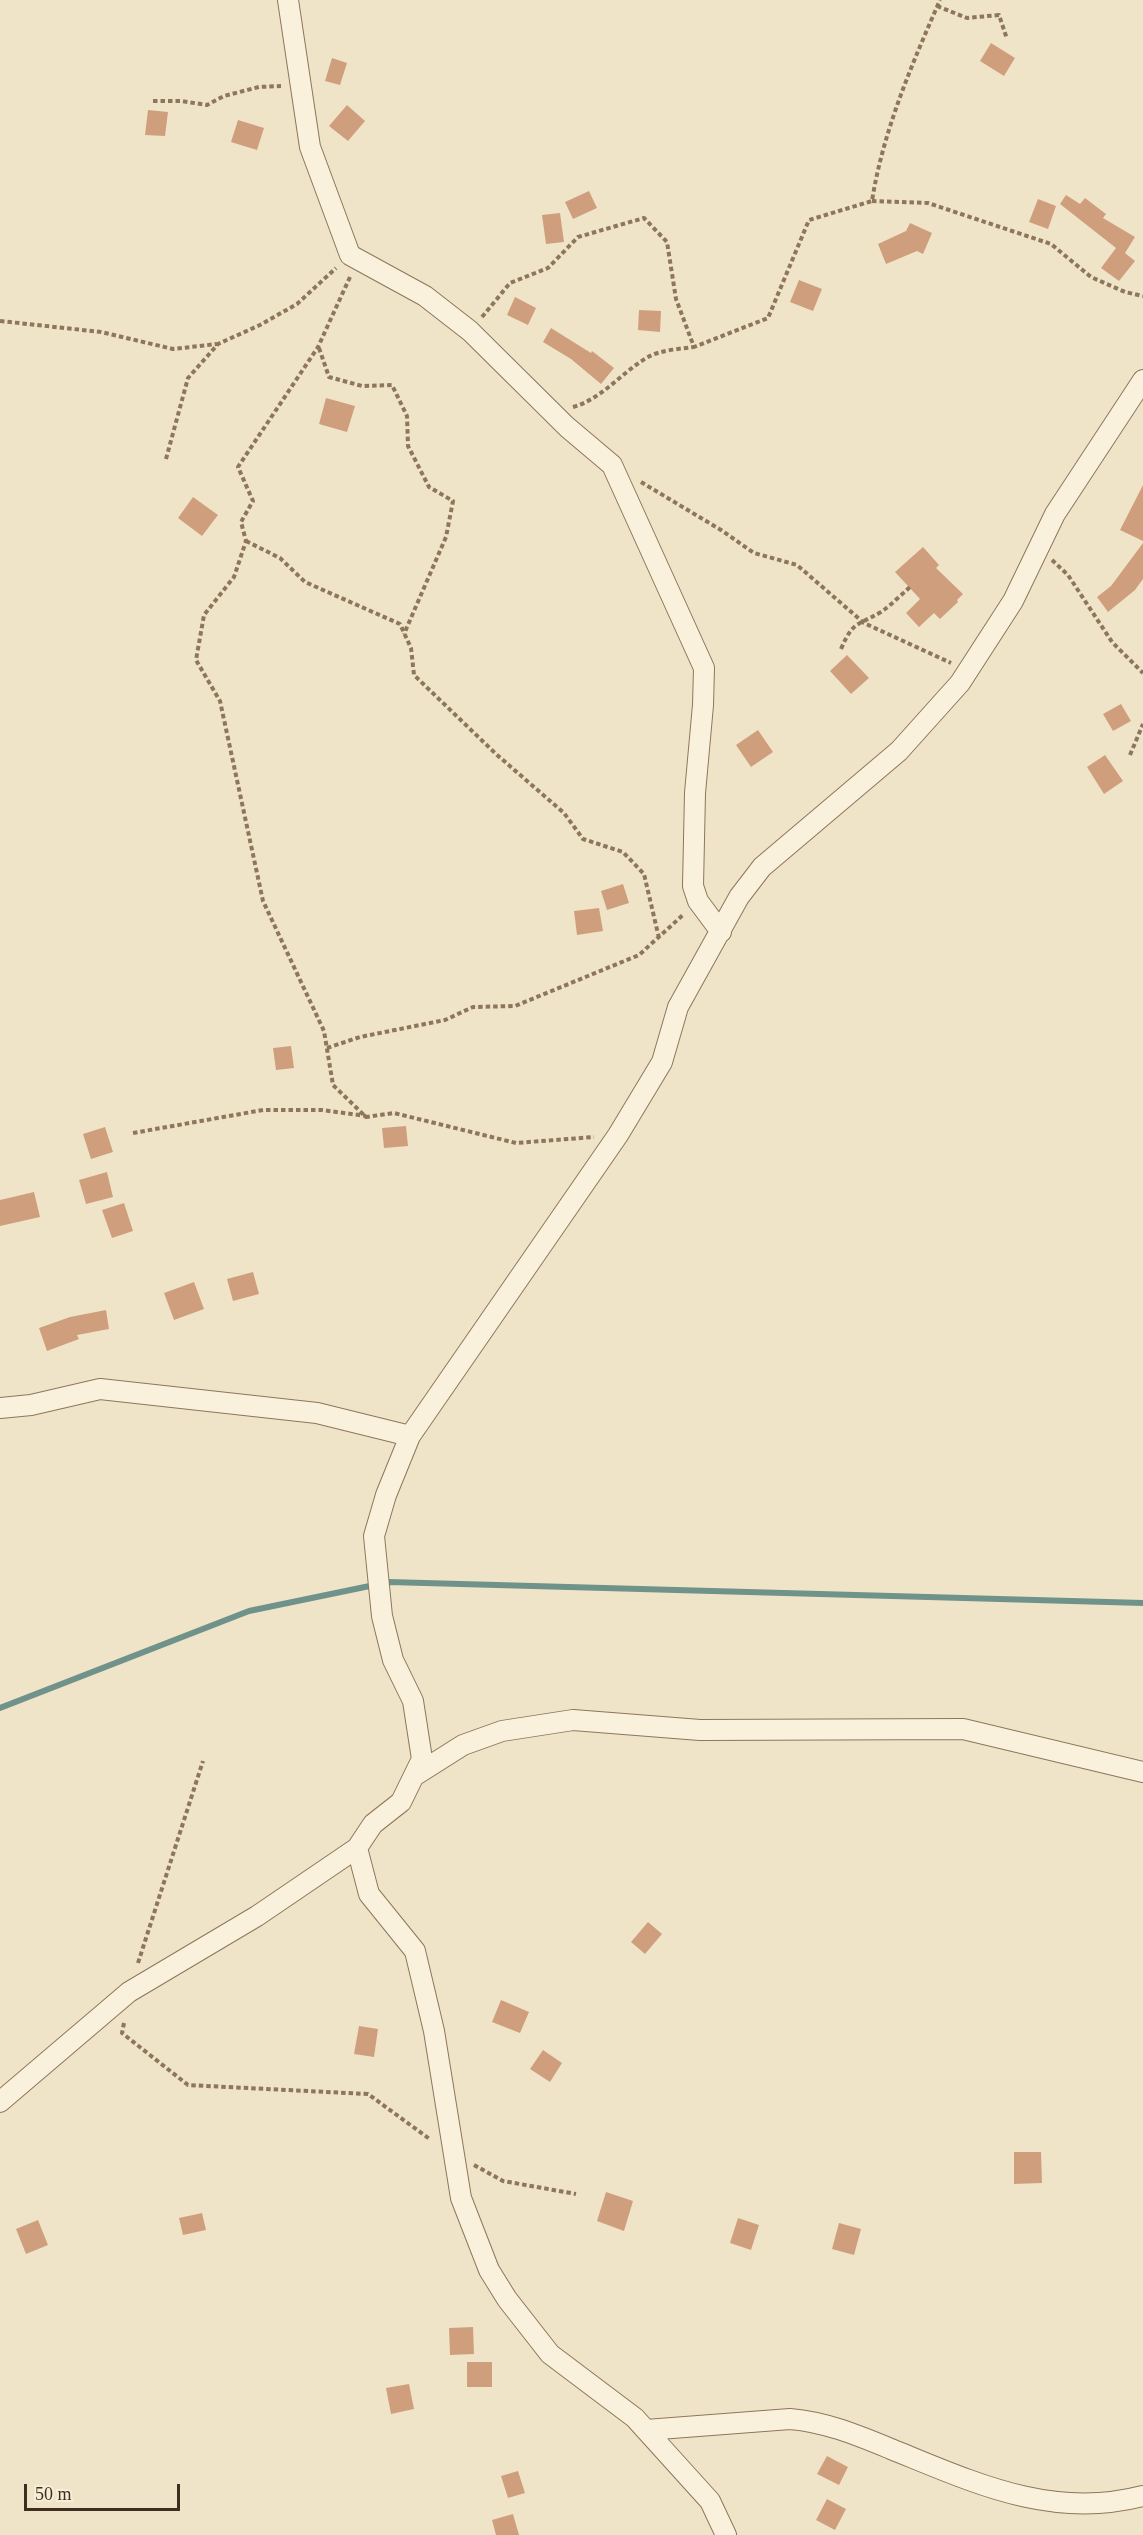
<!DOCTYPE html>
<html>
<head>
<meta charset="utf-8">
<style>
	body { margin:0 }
	#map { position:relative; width:1143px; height:2535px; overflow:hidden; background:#f0e4c8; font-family:"Times New Roman",serif }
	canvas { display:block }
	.scale { position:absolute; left:24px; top:2484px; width:156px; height:27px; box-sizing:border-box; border:3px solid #3d2e20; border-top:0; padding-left:8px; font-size:18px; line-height:21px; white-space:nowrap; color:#3d2e20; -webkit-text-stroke:4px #f7eed8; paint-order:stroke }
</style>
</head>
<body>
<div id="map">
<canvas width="1143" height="2535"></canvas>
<div class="scale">50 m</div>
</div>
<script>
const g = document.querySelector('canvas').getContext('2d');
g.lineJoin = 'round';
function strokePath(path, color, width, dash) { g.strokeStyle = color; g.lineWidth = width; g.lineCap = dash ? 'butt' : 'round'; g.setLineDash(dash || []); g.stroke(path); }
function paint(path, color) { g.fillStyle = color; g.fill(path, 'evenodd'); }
const stream = new Path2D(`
	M0,1708L249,1611L389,1582L1143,1603`);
const building = new Path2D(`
	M991,43L1015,58L1004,76L980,61Z
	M332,58L347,63L340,85L325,81Z
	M347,105L365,121L348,141L329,126Z
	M148,110L168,112L165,136L145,135Z
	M238,120L264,128L257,150L231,142Z
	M589,191L597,208L573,219L565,202Z
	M1066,195L1080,204L1085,198L1106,214L1103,218L1135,237L1125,253L1135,261L1119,281L1101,268L1116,248L1060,204Z
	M1038,199L1056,206L1048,229L1029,222Z
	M560,213L564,242L546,244L542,215Z
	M910,223L932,233L923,254L917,251L886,264L878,244L906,231Z
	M799,280L822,289L813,311L790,302Z
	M515,297L536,308L528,325L507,315Z
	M639,310L661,311L660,332L638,330Z
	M551,328L591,353L592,351L614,368L601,384L571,359L543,342Z
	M326,398L355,406L347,432L319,424Z
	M1143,485V541L1120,530Z
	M193,497L218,515L202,536L178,518Z
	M1143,543V579L1135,590L1108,612L1097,597L1111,586Z
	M923,547L939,565L936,568L963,594L957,600L958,602L940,619L934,613L919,627L906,613L920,599L895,572Z
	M847,655L869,678L851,694L830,671Z
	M1121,704L1131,721L1113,731L1103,714Z
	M758,730L773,752L751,767L736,745Z
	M1105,755L1123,781L1104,794L1087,767Z
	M623,884L629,903L607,910L601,891Z
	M599,908L603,931L577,935L574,911Z
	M291,1046L294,1068L276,1070L273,1048Z
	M406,1126L408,1146L384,1148L382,1128Z
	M105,1127L113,1152L91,1159L83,1134Z
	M107,1172L113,1197L86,1204L79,1180Z
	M34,1192L40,1217L0,1226V1200Z
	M124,1203L133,1231L112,1238L102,1210Z
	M253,1272L259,1294L233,1301L227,1279Z
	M194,1282L204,1309L174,1320L164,1293Z
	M106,1310L109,1329L77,1335L79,1339L47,1351L39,1328L70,1317Z
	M648,1922L662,1934L645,1954L631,1942Z
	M501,2000L529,2012L520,2033L492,2022Z
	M359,2026L378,2029L374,2057L354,2054Z
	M543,2050L562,2063L550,2082L530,2069Z
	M1014,2152H1041L1042,2183L1014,2184Z
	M606,2192L633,2201L624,2231L597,2221Z
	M202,2213L206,2230L183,2235L179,2218Z
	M738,2218L759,2225L751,2250L730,2243Z
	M38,2220L48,2245L26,2254L16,2229Z
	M839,2223L861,2229L854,2255L832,2249Z
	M473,2327L474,2354L450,2355L449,2328Z
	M467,2362H492V2387H467Z
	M409,2384L414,2409L391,2414L386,2388Z
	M827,2456L848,2467L839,2485L817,2474Z
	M518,2471L525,2493L508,2498L501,2476Z
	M827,2499L846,2509L835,2530L816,2520Z
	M513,2514L519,2535H496L492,2520Z`);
const path = new Path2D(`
	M937,6L967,18L999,15L1007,39
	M153,101H181L207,105L224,96L259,87L281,86
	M872,201L928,203L1051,244L1091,277L1125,292L1143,296
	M350,277L318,347L238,467L253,501L241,522L246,541L234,577L204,615L196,660L220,701L263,901L324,1031L333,1085L366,1117L394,1113L516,1143L594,1137
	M482,317L510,283L548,268L578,237L644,218L667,242L676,299L694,347L768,318L809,220L872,201C883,131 912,64 940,0
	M0,321L101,332L173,349L217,344
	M319,348L329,377L362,386L392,385L407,416L408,446L429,487L453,501L446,537L404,634
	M573,407C602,399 622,372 648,357C661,350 679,349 694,347
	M166,459L188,378L218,344L260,325L297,304L336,268
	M641,482L721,530L754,553L797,565L864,623L951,663
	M246,541L280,558L305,582L400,624L411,648L414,675L496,754L564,813L583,839L623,852L644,874L659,938
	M1052,560L1068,575L1112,642L1143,673
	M841,649C853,621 857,626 881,612C891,605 901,595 910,587
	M1130,755L1143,724
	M327,1048L360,1037L445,1020L473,1007L515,1006L639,955L684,914
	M133,1133L263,1110H322L366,1116
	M138,1963L203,1761
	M124,2023L122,2033L188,2085L368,2094L431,2140
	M474,2165L503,2181L576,2194`);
const street = new Path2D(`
	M288,0L310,147L350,255L425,296L470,331L567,427L612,465L704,668L703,705L695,793L693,886L698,901L721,932
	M0,1408L31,1405L100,1389L317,1413L410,1436
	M414,1776L463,1745L502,1731L573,1720L700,1730L963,1729L1143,1772
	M357,1848L369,1894L415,1951L434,2031L461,2198L489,2270L507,2299L550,2354L635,2418L710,2501L726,2535
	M0,2102L129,1992L257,1916L357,1848L373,1824L401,1802L422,1759L413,1701L393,1660L382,1616L374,1536L386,1495L410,1436L618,1135L662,1062L678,1007L739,897L762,867L899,751L960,683L1013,601L1055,514L1143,380
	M646,2430L790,2419C826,2422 857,2435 891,2449C973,2482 1051,2520 1143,2496`);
strokePath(stream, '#6f938a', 6);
paint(building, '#cf9f7d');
strokePath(street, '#8d765c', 22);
strokePath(path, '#8d765c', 4, [4.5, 3]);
strokePath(street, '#faf1dc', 20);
</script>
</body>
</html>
